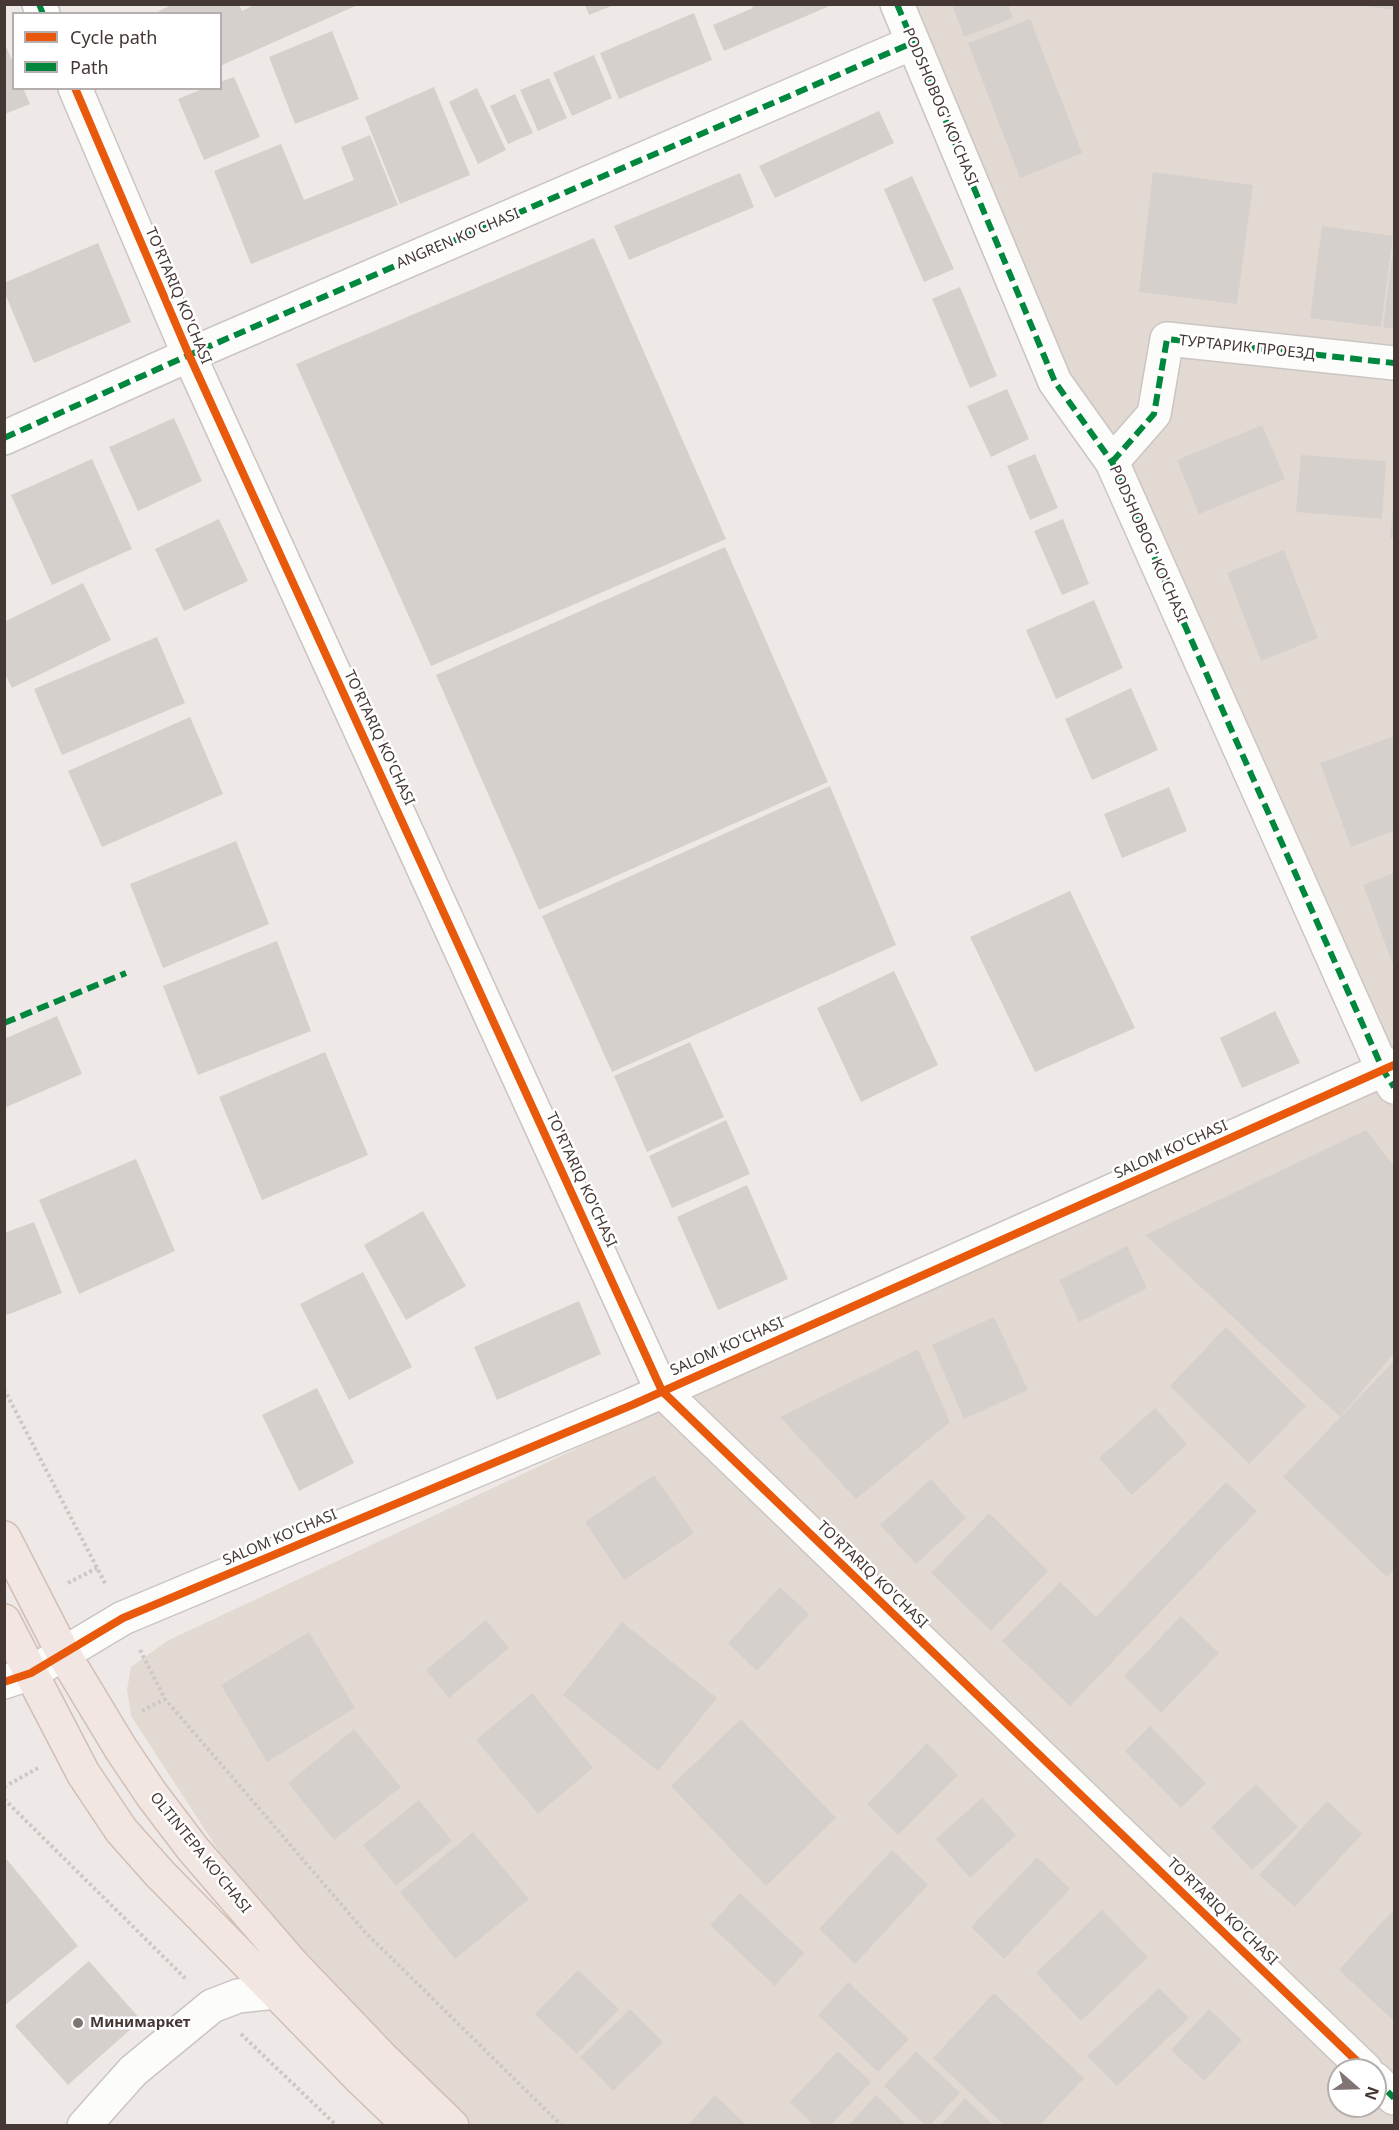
<!DOCTYPE html>
<html>
<head>
<meta charset="utf-8">
<style>
	body { margin:0 }
	#map { position:relative; width:1399px; height:2130px; overflow:hidden; background:#eee9e6; font-family:"Noto Sans",sans-serif }
	canvas { display:block }
	.frame { position:absolute; inset:0; border:6px solid #443734; pointer-events:none }
	.legend { position:absolute; left:12px; top:12px; width:210px; height:78px; box-sizing:border-box; background:#fff; border:2px solid #b4afae; margin:0; padding:8px 10px; list-style:none; font-size:18px; color:#443734 }
	.legend li { display:flex; align-items:center; gap:12px; height:30px }
	.legend b { width:30px; border:2px solid #b4afae }
	.north { position:absolute; left:1327px; top:2058px; width:60px; height:60px; box-sizing:border-box; background:#fff; border:2px solid #b4afae; border-radius:50%; rotate:110deg; font-size:16px; font-weight:700; line-height:24px; text-align:center; color:#443734 }
	.north::after { content:''; display:block; margin:auto; width:21px; height:27px; background:#807572; clip-path:polygon(50% 0,100% 100%,50% 72%,0 100%) }
</style>
</head>
<body>
<div id="map">
<canvas width="1399" height="2130"></canvas>
<div class="frame"></div>
<ul class="legend">
<li><b style="height:8px;background:#e8590c"></b>Cycle path</li>
<li><b style="height:8px;background:#00873e"></b>Path</li>
</ul>
<div class="north">N</div>
</div>
<script>
const g = document.querySelector('canvas').getContext('2d');
g.lineJoin = 'round';
function paint(path, color) { g.fillStyle = color; g.fill(path, 'evenodd'); }
function strokePath(path, color, width, dash) { g.strokeStyle = color; g.lineWidth = width; g.lineCap = dash ? 'butt' : 'round'; g.setLineDash(dash || []); g.stroke(path); }
function write(font, color, halo, rows, align = 'center') {
  g.font = font + ' "Noto Sans",sans-serif'; g.lineWidth = 5; g.setLineDash([]); g.textBaseline = 'middle'; g.strokeStyle = halo; g.fillStyle = color; for (const [text, x, y, turn = 0] of rows) {
    g.save(); g.translate(x, y); g.rotate((+turn || 0) * Math.PI / 180); g.textAlign = isNaN(turn) ? turn : align; if (halo) g.strokeText(text, 0, 0); g.fillText(text, 0, 0); g.restore();
  }
}
const residential = new Path2D(`
	M902,5H1394V2125H456L293,1965L131,1716L127,1690L131,1667L167,1641L1382,1070L1055,382ZM1339,2070H1375V2106H1339Z`);
const building = new Path2D(`
	M173,4H239L242,11L256,4H360L220,66V14H153Z
	M751,4H832V5L724,51L713,25L753,8Z
	M952,4H1008L1013,18L964,37Z
	M1363,4H1394V10L1363,6Z
	M585,5H614L589,15Z
	M694,13L712,60L619,99L600,53Z
	M1030,19L1082,153L1020,178L968,43Z
	M332,31L359,99L295,124L269,57Z
	M5,44L14,65V88H23L30,104L5,114Z
	M594,55L612,98L572,116L553,73Z
	M234,77L260,137L204,160L178,99L205,88H220V82Z
	M549,78L567,118L538,131L520,90Z
	M434,87L470,175L400,204L365,117Z
	M477,88L506,150L478,164L449,102Z
	M515,94L533,133L508,144L490,106Z
	M879,111L894,143L775,198L759,166Z
	M370,135L398,205L251,264L214,171L281,144L304,200L354,180L341,147Z
	M1153,172L1253,185L1237,304L1139,292Z
	M740,173L754,207L629,260L614,226Z
	M912,176L954,269L924,282L884,189Z
	M1322,226L1393,236L1381,327L1310,318Z
	M594,238L726,539L431,666L296,364Z
	M98,243L131,322L34,363L4,291V283Z
	M1393,249H1394V329L1383,327Z
	M960,287L997,376L970,388L932,299Z
	M1007,389L1029,439L991,457L967,406Z
	M174,418L202,481L138,511L109,447Z
	M1262,425L1285,479L1199,514L1177,460Z
	M1035,454L1058,508L1030,520L1007,466Z
	M1301,455L1386,461L1382,519L1296,512Z
	M92,459L132,549L52,585L11,495Z
	M1393,506H1394V538H1390Z
	M219,519L248,581L184,611L155,549Z
	M1063,519L1089,584L1062,595L1034,531Z
	M725,547L828,782L539,910L436,675Z
	M1284,550L1318,638L1261,661L1227,573Z
	M83,583L111,640L12,688L4,672V622Z
	M1094,600L1123,668L1056,699L1026,630Z
	M157,637L185,703L62,755L34,689Z
	M1131,688L1158,750L1092,780L1065,719Z
	M190,717L223,794L102,847L68,771Z
	M1394,736V831L1351,847L1320,763Z
	M830,786L896,945L612,1072L542,916Z
	M1169,787L1187,831L1122,858L1104,814Z
	M236,841L269,924L163,968L130,884Z
	M1394,873V967L1363,885Z
	M1070,891L1135,1028L1035,1072L970,937Z
	M277,941L311,1031L198,1075L163,986Z
	M894,971L938,1065L861,1102L817,1008Z
	M1275,1011L1300,1063L1242,1088L1220,1038Z
	M57,1016L82,1074L4,1108V1039Z
	M690,1042L724,1117L647,1152L614,1076Z
	M325,1052L368,1155L262,1200L219,1097Z
	M726,1120L750,1174L672,1208L649,1156Z
	M1366,1130L1394,1166V1353L1340,1417L1145,1235Z
	M136,1159L175,1251L79,1294L39,1200Z
	M747,1185L788,1279L718,1310L677,1217Z
	M423,1211L466,1286L406,1320L364,1245Z
	M34,1222L62,1293L7,1315L4,1309V1233Z
	M1127,1246L1147,1288L1079,1322L1059,1280Z
	M363,1272L412,1367L349,1400L300,1304Z
	M579,1301L601,1354L497,1400L474,1347Z
	M994,1317L1028,1390L964,1419L932,1345Z
	M1226,1327L1306,1406L1249,1464L1170,1386Z
	M918,1349L950,1422L856,1499L780,1417Z
	M1394,1361V1569L1387,1577L1283,1477Z
	M317,1388L354,1463L299,1491L262,1415Z
	M1155,1408L1187,1444L1132,1495L1099,1458Z
	M654,1475L694,1533L624,1580L585,1522Z
	M931,1479L966,1518L916,1564L880,1525Z
	M1226,1482L1257,1511L1070,1706L1002,1641L1060,1582L1096,1617Z
	M989,1513L1048,1571L991,1631L931,1573Z
	M780,1587L809,1614L757,1671L728,1643Z
	M1181,1616L1219,1653L1161,1713L1124,1676Z
	M486,1620L509,1648L449,1698L426,1670Z
	M622,1622L717,1698L658,1771L563,1695Z
	M309,1632L355,1708L267,1762L221,1685Z
	M532,1693L593,1768L538,1814L476,1740Z
	M741,1719L836,1818L766,1886L671,1786Z
	M1150,1726L1206,1783L1181,1808L1125,1751Z
	M354,1729L401,1787L334,1840L288,1783Z
	M927,1743L958,1775L898,1835L867,1804Z
	M1256,1784L1298,1827L1252,1870L1211,1827Z
	M982,1798L1016,1835L970,1878L936,1839Z
	M419,1800L452,1841L396,1886L363,1845Z
	M1327,1801L1362,1834L1295,1907L1259,1875Z
	M473,1832L529,1899L455,1959L400,1892Z
	M892,1850L928,1885L855,1964L819,1929Z
	M4,1856L78,1946L4,2006Z
	M1037,1857L1070,1889L1004,1959L971,1927Z
	M740,1893L804,1953L775,1986L710,1925Z
	M1394,1909V2021L1339,1970Z
	M1102,1910L1148,1957L1081,2021L1036,1973Z
	M89,1961L141,2020L68,2085L15,2026Z
	M578,1970L619,2009L577,2054L535,2014Z
	M848,1982L909,2039L878,2072L818,2015Z
	M1159,1988L1189,2018L1117,2086L1087,2056Z
	M994,1993L1084,2078L1039,2126H1005L933,2058Z
	M630,2009L663,2042L613,2091L580,2057Z
	M1209,2009L1242,2040L1204,2081L1171,2050Z
	M838,2051L871,2082L830,2126H815L790,2102Z
	M916,2051L960,2093L929,2126H926L884,2086Z
	M715,2095L747,2126H687Z
	M876,2095L908,2126H848Z
	M965,2098L994,2126H940Z`);
const path = new Path2D(`
	M4,1389L106,1585
	M68,1583L97,1568
	M140,1650L165,1699L365,1932L562,2126
	M142,1711L165,1699
	M4,1787L38,1768
	M4,1799L187,1980
	M241,2034L337,2126`);
const minor = new Path2D(`
	M39,4L43,14
	M897,4L1055,382L1112,462L1383,1070L1394,1087
	M75,88L189,355L662,1391L1366,2070
	M4,438L189,355L912,43
	M1112,462L1154,414L1167,339L1394,363
	M4,1682L31,1673L123,1618L632,1405L1394,1065
	M1375,2079L1394,2098
	M84,2126L133,2071L212,2006L238,1996L276,1992`);
const major = new Path2D(`
	M4,1538L63,1653L121,1749L152,1795L193,1849L293,1965L381,2057L452,2126
	M4,1621L83,1773L121,1830L160,1874L276,1992L359,2077L410,2126`);
const quiet = new Path2D(`
	M39,4L43,14
	M897,4L1055,382L1112,462L1383,1070L1394,1087
	M4,438L189,355L912,43
	M1112,462L1154,414L1167,339L1394,363
	M4,1023L126,973
	M1375,2079L1394,2098`);
const cycleway = new Path2D(`
	M75,88L189,355L662,1391L1366,2070
	M4,1682L31,1673L123,1618L632,1405L1394,1065`);
const markers = [
	[78,2023,6,"#807572"]
];
const streetNames = [
	["PODSHOBOG' KO'CHASI",940,107,67],
	["ANGREN KO'CHASI",458,239,-23],
	["TO'RTARIQ KO'CHASI",178,296,67],
	["ТУРТАРИК ПРОЕЗД",1247,348,6],
	["PODSHOBOG' KO'CHASI",1148,544,66],
	["TO'RTARIQ KO'CHASI",379,738,65],
	["SALOM KO'CHASI",1171,1150,-24],
	["TO'RTARIQ KO'CHASI",581,1180,65],
	["SALOM KO'CHASI",727,1347,-24],
	["SALOM KO'CHASI",280,1538,-23],
	["TO'RTARIQ KO'CHASI",872,1575,44],
	["OLTINTEPA KO'CHASI",200,1853,51],
	["TO'RTARIQ KO'CHASI",1222,1912,44]
];
const poiNames = [
	["Минимаркет",90,2023]
];
paint(residential, '#e3d9d3');
paint(building, '#d6d0cd');
strokePath(minor, '#cbc5c2', 36);
strokePath(major, '#d1beb4', 36);
strokePath(path, '#cdc7c5', 4, [3, 3]);
strokePath(minor, '#fcfcfb', 33);
strokePath(major, '#f1e6e2', 33);
strokePath(quiet, '#00873e', 6, [12, 6]);
strokePath(cycleway, '#e8590c', 8);
for (const [x, y, r, color] of markers) { const dot = new Path2D(); dot.arc(x, y, r, 0, 2 * Math.PI); g.fillStyle = color; g.fill(dot); strokePath(dot, '#fff', 2); }
write('15px', '#443734', '#fff', streetNames);
write('bold 15px', '#443734', '#fff', poiNames, 'left');
</script>
</body>
</html>
